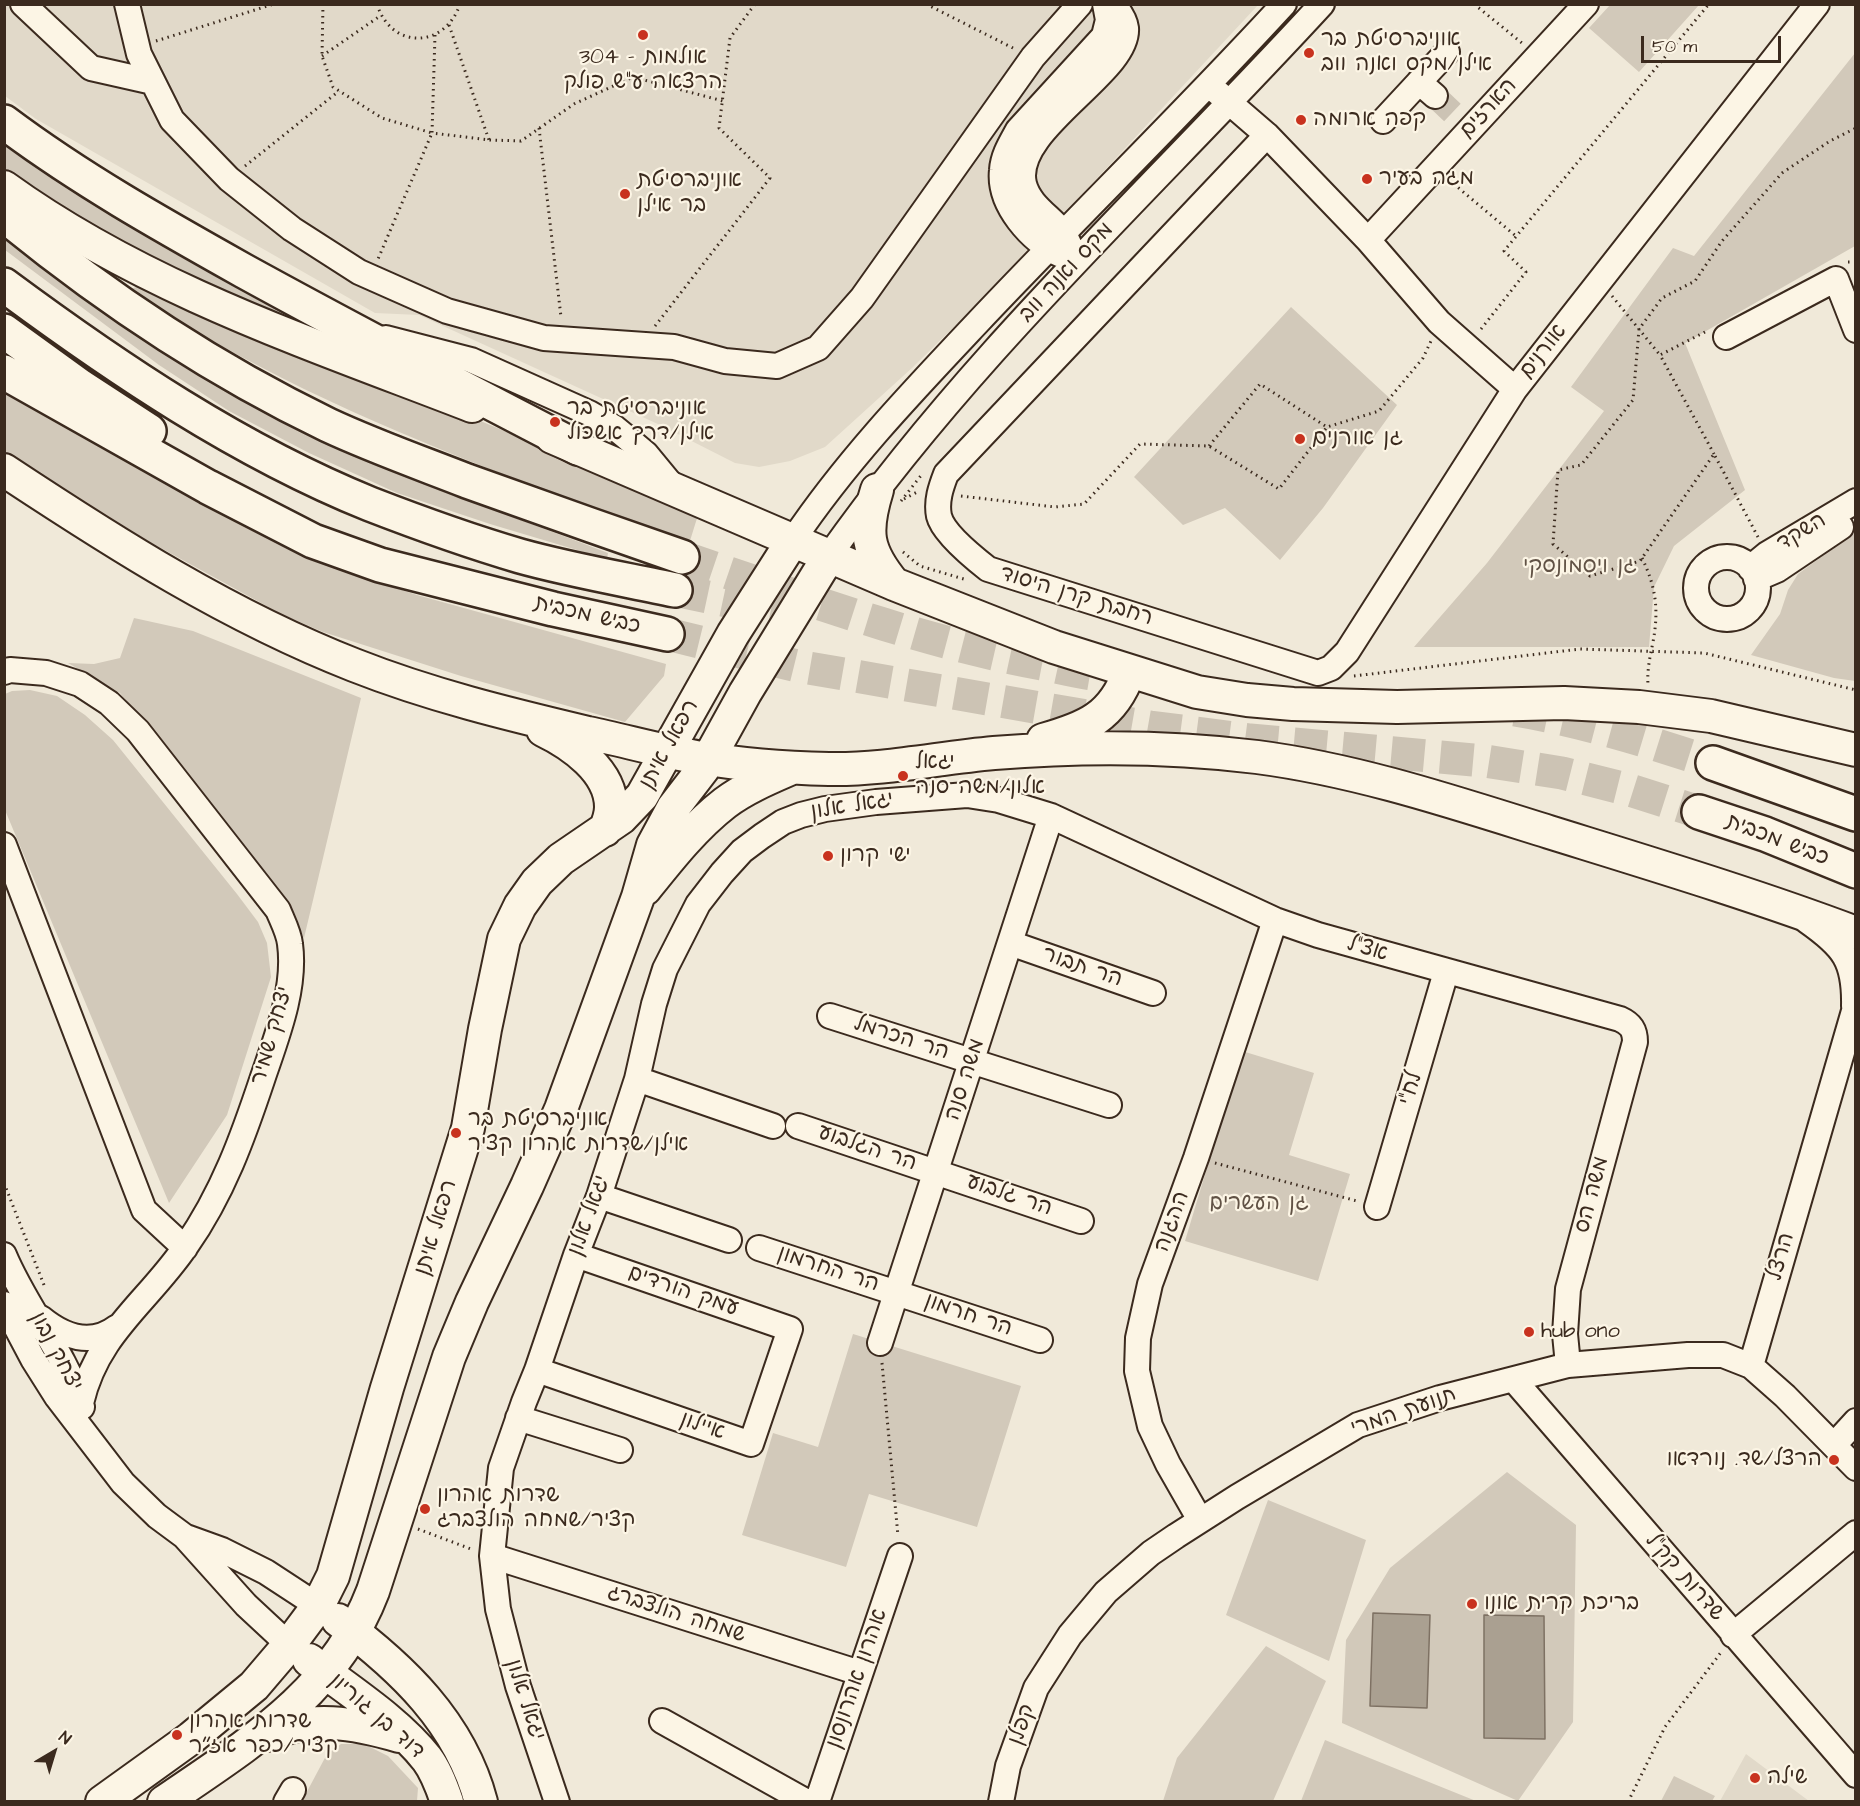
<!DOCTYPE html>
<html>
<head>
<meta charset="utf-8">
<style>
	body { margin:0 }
	#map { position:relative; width:1860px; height:1806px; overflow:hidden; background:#f0e9d9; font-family:"Architects Daughter",sans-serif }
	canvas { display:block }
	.frame { position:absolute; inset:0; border:6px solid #3b2a1e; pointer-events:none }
	.north { position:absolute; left:24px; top:1722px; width:60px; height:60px; -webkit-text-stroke:4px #fcf5e5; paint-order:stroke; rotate:38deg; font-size:16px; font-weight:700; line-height:24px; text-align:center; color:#3b2a1e }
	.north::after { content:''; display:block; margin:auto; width:21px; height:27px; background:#3b2a1e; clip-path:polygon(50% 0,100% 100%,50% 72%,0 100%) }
	.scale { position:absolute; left:1641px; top:36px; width:140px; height:27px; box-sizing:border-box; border:3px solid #3b2a1e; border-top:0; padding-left:8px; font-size:18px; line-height:21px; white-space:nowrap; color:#3b2a1e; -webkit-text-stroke:4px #fcf5e5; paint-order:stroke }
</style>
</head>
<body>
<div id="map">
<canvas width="1860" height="1806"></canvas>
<div class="frame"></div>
<div class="north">N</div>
<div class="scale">50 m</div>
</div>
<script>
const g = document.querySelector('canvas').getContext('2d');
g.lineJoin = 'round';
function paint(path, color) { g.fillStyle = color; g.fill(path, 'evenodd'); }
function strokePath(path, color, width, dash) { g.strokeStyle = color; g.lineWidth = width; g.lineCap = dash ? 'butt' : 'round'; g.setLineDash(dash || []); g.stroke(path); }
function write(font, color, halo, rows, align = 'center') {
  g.font = font + ' "Architects Daughter","Playpen Sans Hebrew",sans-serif'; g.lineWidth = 4.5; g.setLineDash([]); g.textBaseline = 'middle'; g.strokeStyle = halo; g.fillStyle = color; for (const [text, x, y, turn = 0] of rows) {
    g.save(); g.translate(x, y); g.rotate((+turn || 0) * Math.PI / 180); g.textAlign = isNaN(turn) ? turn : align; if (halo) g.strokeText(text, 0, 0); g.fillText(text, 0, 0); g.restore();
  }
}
const built = new Path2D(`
	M5,5H1258L1013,269L912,368L825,447L790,461L759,467L735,463L660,425L419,315L375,313L36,119L5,96Z
	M1746,1754L1809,1801H1720Z`);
const green = new Path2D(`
	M1610,5V4L1699,5L1639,72L1589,28Z
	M1855,53V246L1685,343L1745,490L1674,546L1654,587L1649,647H1414L1487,563L1604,411L1571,387L1673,248L1694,256Z
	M4,139L366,355L170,272L38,196L5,171Z
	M4,231C69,281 132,333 202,375C329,452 470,500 608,553L607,559L490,524L397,493L309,453L229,411L159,365L5,250Z
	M146,283L495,427L698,515L689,544C559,496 429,449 304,389C244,359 186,329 131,289Z
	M1291,307L1397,405L1323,508L1280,560L1225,508L1183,525L1134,477Z
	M4,392L255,532L341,570L417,595L666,664L664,676L625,722L461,676L323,632L281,614L148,541L5,451Z
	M1855,532V681L1834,678L1751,655L1780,614L1788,590L1798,574Z
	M134,618L193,631L361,698L304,938L287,905L120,693L68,663L94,664L120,658Z
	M30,690L57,696L85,715L113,740L237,894L258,922L267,943L271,977L227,1115L169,1203L5,810V694L12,691Z
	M1242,1051L1314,1073L1289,1155L1350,1174L1318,1281L1185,1241Z
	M853,1334L1021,1386L977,1527L869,1494L846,1567L742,1535L773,1433L818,1447Z
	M1507,1472L1576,1525L1573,1722L1518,1801L1342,1723L1346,1640L1390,1568Z
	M1268,1500L1366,1540L1329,1661L1226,1615Z
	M1266,1646L1326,1681L1273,1801H1163L1177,1758Z
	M1325,1740L1476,1801H1301Z
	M341,1744H364L388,1756L418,1788L417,1801H302L327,1754Z
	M1674,1776L1715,1796L1712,1801H1661Z`);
const water = new Path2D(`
	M1373,1613L1430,1615L1427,1708L1370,1706Z
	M1484,1615L1544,1616L1545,1739L1484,1738Z`);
const minorTunnel = new Path2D(`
	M1435,96L1455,115`);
const highwayTunnel = new Path2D(`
	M682,557C801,597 918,641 1042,664C1069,670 1096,676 1123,678
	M675,590L778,612
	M667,634L797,666L1150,727L1250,740L1485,761L1562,773L1630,790L1699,812
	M1515,710C1583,721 1649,742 1713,763`);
const path = new Path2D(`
	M323,4L322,56L333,87L382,118L432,133L378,259
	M377,4C391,50 445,49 460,4
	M926,4L1013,48
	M1474,4L1522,43
	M449,25L489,140
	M435,35L432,133L490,140L521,141L574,104L633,77L723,101
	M156,41L274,4
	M322,56L380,16
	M539,128L561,317
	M245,166L339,91
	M1449,180L1517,237
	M1848,262H1856
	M1612,296L1660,355
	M655,326L770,178L719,128L730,38L755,4
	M1481,329L1526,272L1504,251L1709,4
	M1705,332L1660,355L1714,454
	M1209,446L1260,384L1327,427L1379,411L1423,358L1431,341
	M961,496L1055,507L1084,504L1140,444L1209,446L1279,489L1327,427
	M904,499L919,491
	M901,501L923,473
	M1758,537L1714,454L1640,561L1590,576L1553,544L1558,470L1581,465L1633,400L1639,329L1662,298L1695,281L1722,241L1782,173L1830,141L1856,128
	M903,552L920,566L967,580
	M1642,558C1656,587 1659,610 1653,642C1650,657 1647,669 1648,685
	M1354,676L1580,649L1704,653L1856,690
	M1215,1163L1357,1201
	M4,1183L44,1285
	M882,1363L898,1536
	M418,1529L471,1549
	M1628,1802L1665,1727L1722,1651`);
const minor = new Path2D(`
	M23,4L91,68L153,82
	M127,4L139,54L172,120L229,179L292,229L359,272L447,311L544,338L674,347L725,361L777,366L818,348L862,298L1033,57L1080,4
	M1419,82L1435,96
	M1209,85L1267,135L1368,240L1439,322L1515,389L1817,4
	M1383,121L1447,52
	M1267,135L946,474C941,487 936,501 939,516C943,533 974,558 988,569L1318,673L1331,668L1347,652L1515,389
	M1368,240L1586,4
	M1070,246C1067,240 1065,234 1061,230C1048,215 1029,204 1024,184C1011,129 1130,73 1126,28C1125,20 1119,11 1113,4
	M1061,255C1031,241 998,205 1002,170C1003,155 1011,143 1018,130L1104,36L1108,20L1105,4
	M1726,337L1836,279L1856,330
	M386,338L471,360L589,413L615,428L626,437L646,454L674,488
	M793,540C846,461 913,391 978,322C1079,215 1184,113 1284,4
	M829,556C971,354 1155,186 1322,4
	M1696 588a31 31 0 1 1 62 0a31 31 0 1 1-62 0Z
	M1750,568L1767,554L1856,501
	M1756,579L1777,570L1841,527
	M4,672L10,670L46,673L80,684L109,703L138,731L278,910C282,920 289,933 290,944C296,988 277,1036 263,1077C243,1137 223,1193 186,1246C148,1302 97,1333 81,1403
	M4,845L144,1210L185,1248
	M1807,921C1844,947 1855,961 1854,1006
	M1010,943L1153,993
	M1856,1004L1751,1366L1785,1396L1856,1468
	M830,1016L1109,1105
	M637,1079L773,1126
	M798,1126L1081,1221
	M599,1196L729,1240
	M1377,1207L1446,972
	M759,1248L1040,1340
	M4,1255C26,1308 65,1352 82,1407
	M4,1304L33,1359L57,1397L123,1483L157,1516L184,1536L246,1605L289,1645
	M41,1318C64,1337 91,1347 117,1327
	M880,1343L1051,816
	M537,1370L751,1444L790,1329L576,1255
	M1514,1380L1856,1775
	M518,1418L620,1450
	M1834,1445L1856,1421
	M1200,1520L1168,1464L1150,1426L1137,1371L1138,1338L1150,1284L1196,1158L1275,920
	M186,1537L222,1550L266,1572L318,1606
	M492,1556L860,1673
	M1733,1635L1856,1533
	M662,1721L807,1802
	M286,1802L293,1790
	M557,1802L518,1686L498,1609L492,1556L501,1468L524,1402L537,1370L576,1255L599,1196L637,1079L654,1004L665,969L698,904L722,873L742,851L762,836L783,822L801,815L825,809L876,802L967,795L999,800L1051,816L1275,920L1318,935L1620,1019C1631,1024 1635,1030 1635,1042L1568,1289L1565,1334L1568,1365
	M817,1802L900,1556
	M1001,1802L1008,1766L1036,1688L1070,1635L1106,1592L1151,1553L1176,1536L1237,1497L1358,1425L1440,1398L1568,1365L1688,1355H1723L1751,1366`);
const major = new Path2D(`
	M4,187C145,289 312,344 472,406
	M552,437L894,584L1054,647L1197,692L1247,700L1293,704L1397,707L1564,703L1639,707L1711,716L1856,750
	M4,470C116,544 229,616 354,665C430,695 508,714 588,733C626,741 664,752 702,758C743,765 787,768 829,769C884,770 938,758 994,753C1081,746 1169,746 1257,757C1357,770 1453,802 1549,832C1652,864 1755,895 1856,933
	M877,490C864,532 866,550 894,584
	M543,730C572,744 611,771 611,807C611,815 608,823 605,830
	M1043,740C1086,728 1113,717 1129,672
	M645,889C669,859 694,827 725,803C745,788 769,778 792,768
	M338,1620C401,1667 460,1722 481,1802
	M309,1660C349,1691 396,1720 427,1759C436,1771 442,1787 447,1802
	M267,1735C310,1715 355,1723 399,1736
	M102,1802L191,1738L254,1686L289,1645L318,1606L333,1576L387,1388L468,1128L485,1029L504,939L520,906L537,882L561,859L621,818L642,796L733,634L793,540
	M164,1802C250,1743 334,1693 373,1591L449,1357L472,1302L527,1186L561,1109L638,897L653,845L673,808L703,769L745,693L829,556`);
const highway = new Path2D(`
	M4,122C80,179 162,225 244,271C355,332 466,390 578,448
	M4,215C104,297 212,369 328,425C373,446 421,463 467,481C539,507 610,532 682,557
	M4,285C116,368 239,451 370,504C419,523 469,541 520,556C570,570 623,579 675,590
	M4,331L80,386L149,431
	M4,372L208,487L313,541L380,565L553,609L667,634
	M1713,763L1856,814
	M1699,812L1765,834L1856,871`);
const markers = [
	[643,35,6,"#c8321e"],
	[1309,53,6,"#c8321e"],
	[1301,120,6,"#c8321e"],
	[1367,179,6,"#c8321e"],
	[625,194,6,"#c8321e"],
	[555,422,6,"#c8321e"],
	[1300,439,6,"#c8321e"],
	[903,776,6,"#c8321e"],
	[828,856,6,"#c8321e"],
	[456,1133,6,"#c8321e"],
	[1529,1332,6,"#c8321e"],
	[1834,1460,6,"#c8321e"],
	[425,1509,6,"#c8321e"],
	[1472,1604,6,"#c8321e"],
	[177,1735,6,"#c8321e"],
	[1755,1778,6,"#c8321e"]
];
const poiNames = [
	["אוניברסיטת בר",1321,40],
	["אילן/מקס ואנה ווב",1321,65],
	["304 - אולמות",643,58,"center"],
	["הרצאה ע\"ש פולק",643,83,"center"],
	["קפה ארומה",1313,120],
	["מגה בעיר",1379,179],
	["אוניברסיטת",637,181],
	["בר אילן",637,206],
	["אוניברסיטת בר",567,409],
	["אילן/דרך אשכול",567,434],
	["גן אורנים",1312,439],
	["יגאל",915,763],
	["אלון/משה סנה",915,788],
	["ישי קרון",840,856],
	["אוניברסיטת בר",468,1120],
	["אילן/שדרות אהרון קציר",468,1145],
	["hub ono",1541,1332],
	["הרצל/שד. נורדאו",1822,1460,"right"],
	["שדרות אהרון",437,1496],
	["קציר/שמחה הולצברג",437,1521],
	["בריכת קרית אונו",1484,1604],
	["שדרות אהרון",189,1722],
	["קציר/כפר אז״ר",189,1747],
	["שילה",1767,1778]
];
const streetNames = [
	["הארזים",1489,109,-47],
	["מקס ואנה ווב",1067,273,-47],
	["אורנים",1544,352,-52],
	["השקד",1802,533,-31],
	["רחבת קרן היסוד",1076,597,17],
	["כביש מכבית",587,616,13],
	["רפאל איתן",670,745,-61],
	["יגאל אלון",852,807,-9],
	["כביש מכבית",1777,841,21],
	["אצ\"ל",1367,950,16],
	["הר תבור",1082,968,19],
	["יצחק שמיר",273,1036,-74],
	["הר הכרמל",901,1039,18],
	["משה סנה",966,1080,-72],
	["לח\"י",1412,1089,-74],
	["הר הגלבוע",867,1149,19],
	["משה הס",1593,1195,-75],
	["הר גלבוע",1009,1196,19],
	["יגאל אלון",590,1216,-70],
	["ההגנה",1173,1222,-70],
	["רפאל איתן",437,1228,-73],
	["הרצל",1782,1257,-74],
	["הר החרמון",828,1270,18],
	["עמק הורדים",683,1292,19],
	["הר חרמון",968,1316,19],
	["יצחק נבון",55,1352,62],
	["תנועת המרי",1404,1413,-19],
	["איילון",702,1427,19],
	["שדרות קק\"ל",1684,1578,49],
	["שמחה הולצברג",676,1615,18],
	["אהרון אהרונסון",858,1679,-71],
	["יגאל אלון",524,1700,72],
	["דוד בן גוריון",376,1717,41],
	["קפלן",1023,1725,-70]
];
const parkNames = [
	["גן ויסמונסקי",1580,567],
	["גן העשרים",1259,1204]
];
paint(built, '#e1d9c9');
paint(green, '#d2c9ba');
paint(water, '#aaa091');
strokePath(water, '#7e7163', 1.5);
strokePath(minorTunnel, '#ccc3b4', 24, [24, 12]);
strokePath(highwayTunnel, '#ccc3b4', 33, [33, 16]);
strokePath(minor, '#3b2a1e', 28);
strokePath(major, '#3b2a1e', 36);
strokePath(highway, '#3b2a1e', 38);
strokePath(path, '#3b2a1e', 3, [1.5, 4.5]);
strokePath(minor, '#fcf5e5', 24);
strokePath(major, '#fcf5e5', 32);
strokePath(highway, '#fcf5e5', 33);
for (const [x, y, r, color] of markers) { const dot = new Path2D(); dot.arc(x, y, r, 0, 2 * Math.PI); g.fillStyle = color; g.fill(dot); strokePath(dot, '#fcf5e5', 2); }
write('22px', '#3b2a1e', '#fcf5e5', poiNames, 'left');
write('22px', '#3b2a1e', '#fcf5e5', streetNames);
write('22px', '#615245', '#fcf5e5', parkNames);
</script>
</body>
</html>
